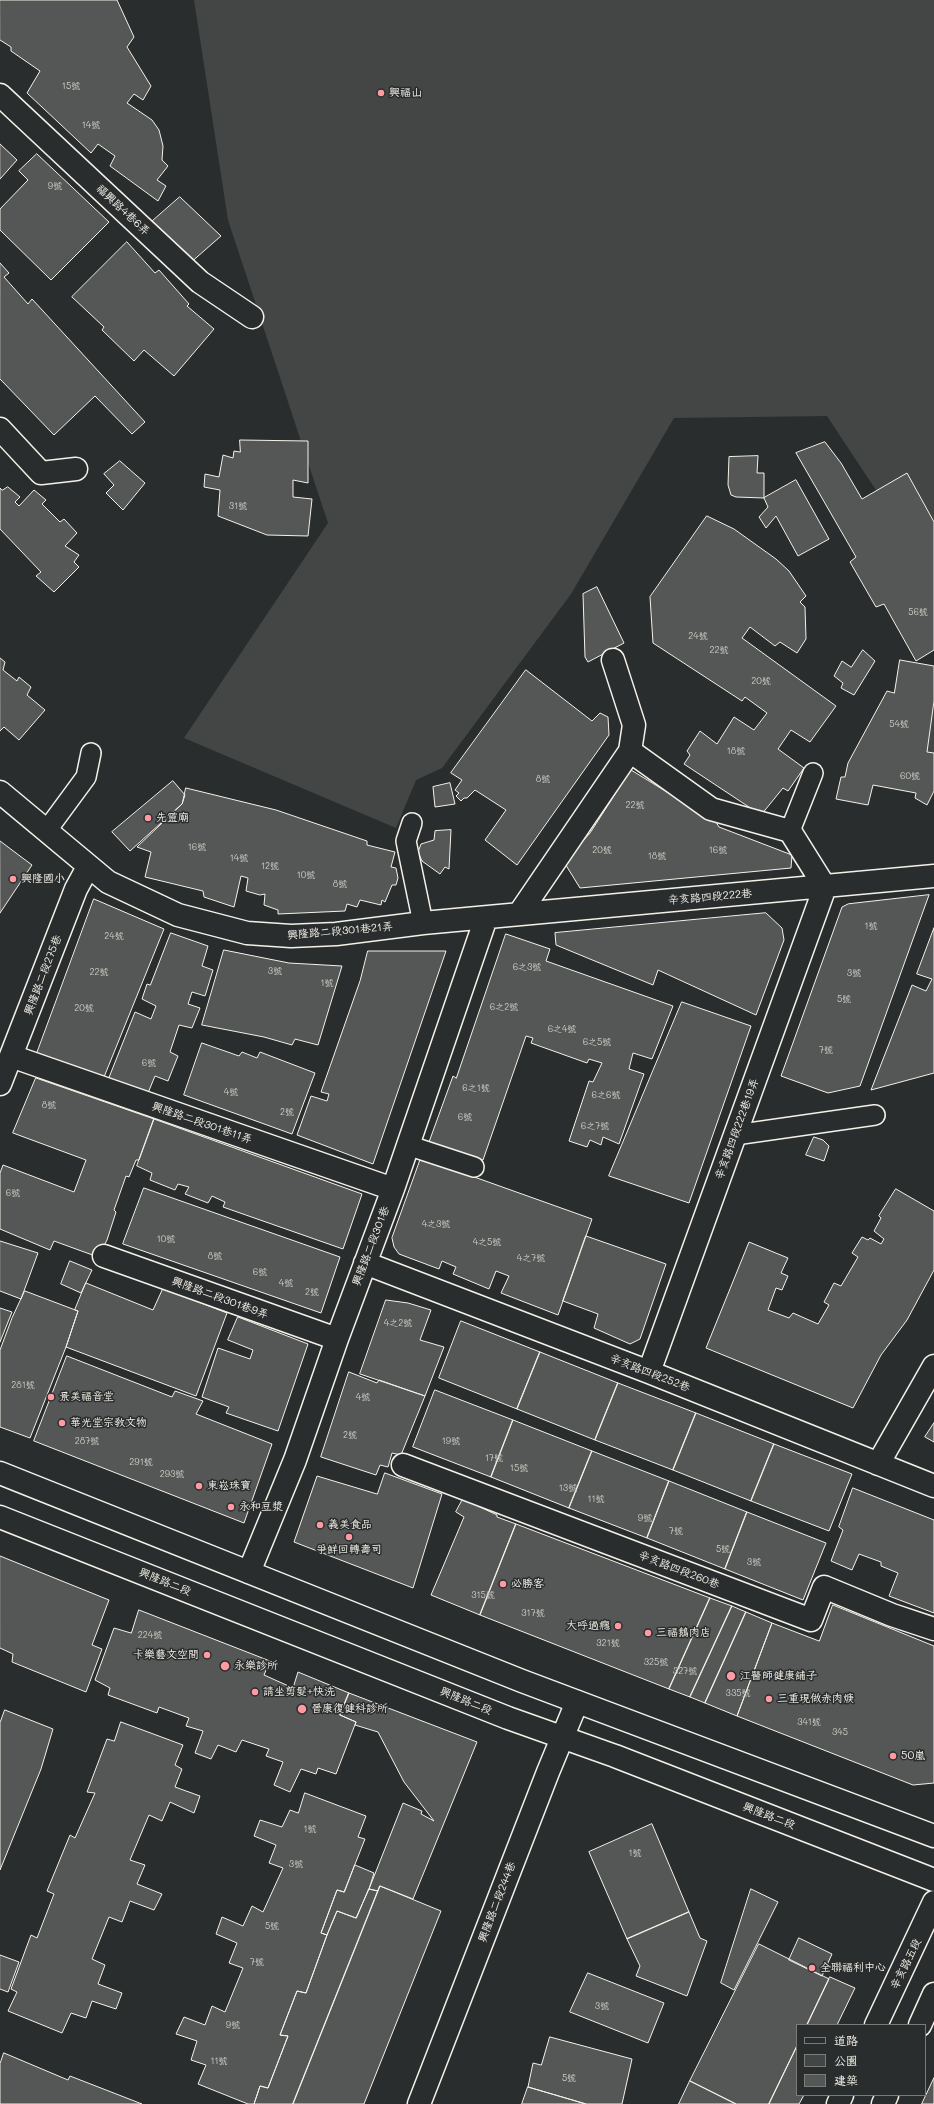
<!DOCTYPE html>
<html>
<head>
<meta charset="utf-8">
<style>
	body { margin:0 }
	#map { position:relative; width:934px; height:2104px; overflow:hidden; background:#2a2d2e; font-family:Mali,"LXGW WenKai TC",sans-serif }
	canvas { display:block }
	.legend { position:absolute; left:796px; top:2024px; width:130px; height:72px; box-sizing:border-box; background:#2a2d2e; border:1px solid #7b7b78; margin:0; padding:5px 7px; list-style:none; font-size:12px; color:#f4f1e8 }
	.legend li { display:flex; align-items:center; gap:8px; height:20px }
	.legend b { width:20px; border:1px solid #7b7b78 }
</style>
</head>
<body>
<div id="map">
<canvas width="934" height="2104"></canvas>
<ul class="legend">
<li><b style="height:5px;background:#2a2d2e"></b>道路</li>
<li><b style="height:11px;background:#444645"></b>公園</li>
<li><b style="height:11px;background:#555756"></b>建築</li>
</ul>
</div>
<script>
const g = document.querySelector('canvas').getContext('2d');
g.lineJoin = 'round';
function paint(path, color) { g.fillStyle = color; g.fill(path, 'evenodd'); }
function strokePath(path, color, width, dash) { g.strokeStyle = color; g.lineWidth = width; g.lineCap = dash ? 'butt' : 'round'; g.setLineDash(dash || []); g.stroke(path); }
function write(font, color, halo, rows, align = 'center') {
  g.font = font + ' Mali,"LXGW WenKai TC",sans-serif'; g.lineWidth = 3; g.setLineDash([]); g.textBaseline = 'middle'; g.strokeStyle = halo; g.fillStyle = color; for (const [text, x, y, turn = 0] of rows) {
    g.save(); g.translate(x, y); g.rotate((+turn || 0) * Math.PI / 180); g.textAlign = isNaN(turn) ? turn : align; if (halo) g.strokeText(text, 0, 0); g.fillText(text, 0, 0); g.restore();
  }
}
const green = new Path2D(`
	M194,0H934V578L827,416L674,418L571,594L442,768L416,780L396,828L184,738L328,523L228,220Z
	M934,706V776L915,768Z`);
const building = new Path2D(`
	M0,0H117L134,37L127,47L151,86L143,100L134,94L127,103L152,120L159,130L163,146L162,160L168,166L157,180L166,186L158,201L110,166L115,156L98,144L91,153L27,93L40,71L11,51V47L0,40Z
	M0,144L17,160L0,179Z
	M37,154L109,222L51,280L0,230V209L28,180L19,171Z
	M180,197L221,236L189,264L148,225Z
	M127,242L155,273L159,270L189,304L187,306L214,329L174,376L144,350L134,361L102,330L104,327L72,297Z
	M0,263L9,273L4,277L28,304L32,299L145,422L132,434L95,396L54,435L0,379Z
	M240,440L308,441V483L293,480V497L312,499L308,536L267,535L218,516L220,490L204,487L205,474L219,477L223,455L233,458L234,451L240,452Z
	M825,442L841,463L862,499L907,473L934,522V650L916,661L884,604L876,607L850,562L856,557L796,453Z
	M758,456L757,473H764V498L736,497L731,495L728,485L729,457Z
	M120,461L145,483L123,510L106,493L114,485L104,474Z
	M796,480L829,539L798,556L776,516L766,528L759,517L768,507L764,498Z
	M8,487L20,497L15,502L19,506L34,490L46,500L42,504L60,522L64,519L77,533L65,546L79,555L74,562L79,567L54,592L36,576L41,572L0,529V488L2,490Z
	M707,516L734,529L776,559L789,571L806,596L800,602L805,607L806,639L797,653L780,642L775,646L750,627L742,638L836,706L810,742L791,730L778,749L804,768L788,791L783,788L761,815L684,764L690,755L687,751L700,731L717,744L734,717L754,730L767,713L745,697L742,701L653,643L650,597Z
	M597,587L624,643L588,662L585,657L583,594Z
	M863,650L875,661L854,695L841,688L843,683L834,676L842,661L851,667Z
	M0,658L5,662L3,670L17,681L19,677L31,687L27,695L45,710L19,740L4,727L0,731Z
	M900,660L934,666V701L927,752L934,753V791L927,805L915,798L916,793L873,785L868,805L836,799L841,777H845L848,763L887,691L894,693Z
	M526,670L592,721L600,713L608,717L609,735L517,865L485,840L506,810L475,790L467,798H464L461,801L456,796L459,793L455,790L462,780L451,773Z
	M631,770L716,822L719,827L792,855L791,868L580,888L564,862L590,833Z
	M173,781L185,795L182,804L130,851L112,832Z
	M450,783L455,804L435,807L433,787Z
	M186,788L276,810L367,841V845L395,852L391,867L396,868L398,878L396,885H392L385,902L382,900L381,905L360,900L357,907L347,904L345,911L278,914V910L264,905L265,894L260,895L246,891L248,878L241,876L234,907L204,897L203,891L145,877L151,852L137,847L182,804Z
	M451,830L449,869L445,867L440,874L422,861L418,852L421,844L434,840L435,831Z
	M0,841L32,865L0,913Z
	M929,895L860,1086L828,1093L781,1076L842,907L848,904Z
	M94,899L164,929L102,1082L36,1056Z
	M766,913L782,928L784,940L756,1015L658,970L653,985L556,945L555,933Z
	M934,928V1073L871,1090L912,985L926,991L932,979L917,974Z
	M171,933L208,946L202,966L213,970L205,996L192,992L188,1004L200,1008L192,1028L179,1025L170,1052L178,1056L168,1081L155,1076L148,1093L106,1085L135,1012L151,1019L156,1006L142,999L147,984L150,985Z
	M506,934L550,949L546,961L673,1006L652,1059L633,1053L629,1069L644,1074L619,1144L603,1137L601,1145L590,1140L587,1147L569,1141L589,1081L593,1082L602,1063L589,1059L587,1063L531,1043L533,1038L526,1036L483,1160L429,1142L453,1076L456,1078Z
	M224,950L289,963L342,966L318,1045L295,1039L292,1045L264,1037L202,1025Z
	M368,951H446L373,1164L297,1135L311,1096L327,1101L329,1094L321,1092L360,981Z
	M682,1002L751,1026L689,1203L609,1176Z
	M202,1043L239,1056L242,1052L257,1058L260,1052L315,1073L292,1134L184,1095Z
	M36,1078L154,1119L139,1160H136L129,1177L126,1176L114,1210L116,1212L107,1240L98,1257L54,1241L50,1250L0,1229V1173L3,1165L74,1192L86,1160L13,1133Z
	M154,1119L362,1194L343,1249L223,1207L225,1202L212,1196L208,1203L185,1194L189,1187L178,1184L175,1190L150,1180L152,1173L137,1166Z
	M814,1137L823,1140L829,1146L824,1161L806,1155Z
	M421,1158L592,1219L558,1315L501,1293L509,1276L496,1271L489,1289L453,1274L456,1267L442,1261L439,1269L399,1254L394,1247L392,1238Z
	M144,1188L340,1257L321,1313L123,1244Z
	M896,1189L934,1211V1270L907,1320L881,1355L853,1408L706,1348L749,1242L788,1258L781,1273L788,1276L782,1290L776,1288L768,1310L789,1318L793,1313L818,1324L829,1305L824,1302L834,1283L841,1286L858,1257L852,1253L862,1237L868,1240L870,1238L881,1244L884,1239L874,1231L881,1218L879,1216Z
	M586,1236L666,1264L640,1339L630,1344L594,1328L598,1314L563,1301Z
	M0,1241L38,1253L21,1299L0,1291Z
	M70,1261L92,1270L81,1293L61,1284Z
	M86,1283L153,1310L163,1288L227,1313L196,1396L66,1347L78,1311L75,1310Z
	M25,1291L78,1311L66,1347L30,1438L0,1427V1350L12,1318Z
	M386,1300L408,1303L431,1310L420,1340L444,1347L425,1396L360,1374Z
	M0,1308L12,1312L0,1342Z
	M238,1317L308,1344L278,1431L226,1413L229,1407L202,1397L218,1348L250,1359L253,1350L228,1340Z
	M461,1321L540,1352L517,1409L439,1378Z
	M540,1352L618,1383L595,1440L517,1409Z
	M67,1356L172,1397L175,1391L203,1401L196,1414L272,1444L244,1523L34,1441Z
	M349,1372L377,1383L379,1380L425,1396L401,1455L392,1453L388,1467L380,1465L376,1475L321,1457Z
	M618,1383L696,1413L673,1470L595,1440Z
	M435,1390L513,1420L491,1477L413,1447Z
	M696,1413L774,1444L751,1501L673,1470Z
	M513,1420L592,1451L569,1508L491,1477Z
	M934,1423V1442L925,1437Z
	M774,1444L852,1474L829,1531L751,1501Z
	M592,1451L669,1481L647,1538L569,1508Z
	M385,1473L442,1494L413,1588L294,1542L317,1476L377,1494Z
	M669,1481L747,1512L725,1569L647,1538Z
	M853,1488L934,1520V1613L889,1596L898,1573L881,1566V1562L859,1554L852,1570L831,1561L843,1530L839,1527Z
	M463,1499L497,1515V1517L516,1524L480,1615L431,1595L464,1517L456,1512Z
	M747,1512L826,1543L803,1600L725,1569Z
	M516,1524L710,1598L669,1689L480,1615Z
	M0,1556L109,1600L92,1645L102,1649L86,1692L12,1662L13,1654L0,1648Z
	M710,1598L732,1606L690,1697L669,1689Z
	M833,1605L934,1646V1783L913,1785L737,1716L772,1623L819,1641Z
	M732,1606L746,1612L705,1703L690,1697Z
	M139,1610L270,1661L264,1675L293,1688L298,1672L349,1693L340,1715L356,1722L336,1774L318,1768L316,1774L301,1769L290,1792L274,1785L283,1762L266,1756L269,1749L242,1740L236,1752L218,1745L211,1759L195,1753L203,1731L186,1726L189,1718L159,1707L157,1713L108,1695L110,1688L95,1680L114,1628L131,1633Z
	M746,1612L772,1623L737,1716L705,1703Z
	M349,1693L477,1742L413,1899L380,1886L378,1891L369,1889L403,1803L422,1811L421,1814L434,1821L404,1782L378,1732L355,1725L356,1722L340,1715Z
	M5,1710L53,1729L41,1769L0,1870V1723Z
	M121,1722L183,1745L175,1765L182,1769L175,1787L200,1796L194,1813L170,1802L162,1821L149,1815L130,1860L145,1865L137,1884L162,1894L154,1910L130,1901L122,1922L109,1917L92,1959L105,1965L98,1984L122,1993L116,2009L92,2001L86,2018L71,2013L62,2033L8,2011L17,1992L11,1989L31,1935L37,1938L54,1894L47,1891L70,1835L75,1838L95,1793L87,1792L107,1739L114,1741Z
	M305,1793L366,1816L358,1837L365,1839L344,1892L337,1890L321,1933L327,1935L306,1993L297,1991L280,2035L288,2036L268,2088L260,2086L254,2104H248L198,2084L206,2065L191,2060L197,2041L176,2034L184,2017L205,2025L212,2006L225,2012L243,1968L229,1963L237,1943L216,1934L222,1917L243,1926L252,1906L263,1912L283,1868L269,1863L276,1845L254,1836L260,1820L282,1827L290,1810L298,1813Z
	M652,1824L689,1912L627,1939L589,1852Z
	M355,1865L374,1873L369,1889L356,1918L337,1911L327,1935L321,1933L337,1890L344,1892Z
	M380,1886L441,1911L364,2104H293Z
	M369,1889L378,1891L293,2104H254L260,2086L268,2088L288,2036L280,2035L297,1991L306,1993L327,1935L337,1911L356,1918Z
	M751,1889L778,1902L734,1990L721,1983Z
	M689,1912L700,1938L707,1941L687,1996L636,1976L640,1966L627,1939Z
	M799,1938L832,1954L822,1976L789,1960Z
	M759,1944L829,1979L807,2025H797V2046L769,2104H736L690,2081Z
	M0,1955L19,1962L8,1992L0,1989Z
	M588,1973L664,2003L648,2043L570,2012Z
	M830,1977L855,1988L837,2025H807Z
	M550,2037L632,2059L622,2104H586L528,2087L533,2063L541,2065Z
	M797,2046V2095H804L799,2104H769Z
	M4,2053L68,2080L70,2076L142,2104H0V2064Z
	M934,2078V2104H922Z
	M690,2081L736,2104H679Z
	M528,2087L586,2104H522Z`);
const service = new Path2D(`
	M412,823L406,841L423,923
	M47,830L86,777L91,753
	M790,831L813,773
	M735,1135L875,1115
	M407,1145L474,1167`);
const minor = new Path2D(`
	M0,95L200,282L252,317
	M0,429L41,473L76,469
	M613,660L634,725L630,751L711,809L790,831L825,887L649,1372
	M0,792L108,882L178,915L247,933L291,936L336,934L423,923L934,876
	M519,914L630,751
	M11,1056L393,1189
	M0,1084L76,889L88,867
	M104,1256L337,1339
	M365,1263L649,1372L934,1486
	M878,1464L934,1366
	M403,1465L811,1620L824,1587L892,1615L934,1629
	M249,1572L295,1460L337,1339L393,1189L486,918
	M419,2104L548,1772L577,1702`);
const secondary = new Path2D(`
	M0,1473L522,1681L934,1836
	M0,1517L508,1718L615,1756L934,1880
	M876,2025L934,1902
	M920,2025L934,1994
	M838,2104L842,2095
	M883,2104L887,2095`);
const markers = [
	[381,93,4,"#ff9aa2"],
	[148,818,4,"#ff9aa2"],
	[13,879,4,"#ff9aa2"],
	[51,1397,4,"#ff9aa2"],
	[62,1423,4,"#ff9aa2"],
	[199,1486,4,"#ff9aa2"],
	[231,1507,4,"#ff9aa2"],
	[320,1525,4,"#ff9aa2"],
	[349,1537,4,"#ff9aa2"],
	[503,1584,4,"#ff9aa2"],
	[618,1626,4,"#ff9aa2"],
	[648,1633,4,"#ff9aa2"],
	[207,1655,4,"#ff9aa2"],
	[225,1666,5,"#ff9aa2"],
	[731,1676,5,"#ff9aa2"],
	[255,1692,4,"#ff9aa2"],
	[769,1699,4,"#ff9aa2"],
	[302,1709,5,"#ff9aa2"],
	[893,1756,4,"#ff9aa2"],
	[812,1968,4,"#ff9aa2"]
];
const numberNames = [
	["15號",71,86],
	["14號",91,125],
	["9號",55,186],
	["31號",238,506],
	["56號",918,612],
	["24號",698,636],
	["22號",719,650],
	["20號",761,681],
	["54號",899,724],
	["18號",736,751],
	["60號",910,776],
	["8號",543,779],
	["22號",635,805],
	["16號",197,847],
	["20號",602,850],
	["16號",718,850],
	["18號",657,856],
	["14號",239,858],
	["12號",270,866],
	["10號",306,875],
	["8號",340,884],
	["1號",871,926],
	["24號",114,936],
	["6之3號",527,967],
	["3號",275,971],
	["22號",99,972],
	["3號",854,973],
	["1號",327,983],
	["5號",844,999],
	["6之2號",504,1007],
	["20號",84,1008],
	["6之4號",562,1029],
	["6之5號",597,1042],
	["7號",826,1050],
	["6號",149,1063],
	["6之1號",476,1088],
	["4號",231,1092],
	["6之6號",606,1095],
	["8號",49,1105],
	["2號",287,1112],
	["6號",465,1117],
	["6之7號",595,1126],
	["6號",13,1193],
	["4之3號",436,1224],
	["10號",166,1239],
	["4之5號",487,1242],
	["8號",215,1256],
	["4之7號",531,1258],
	["6號",260,1272],
	["4號",286,1283],
	["2號",312,1292],
	["4之2號",398,1323],
	["281號",23,1385],
	["4號",363,1397],
	["2號",350,1435],
	["287號",87,1441],
	["19號",451,1441],
	["17號",494,1458],
	["291號",141,1462],
	["15號",519,1468],
	["293號",172,1474],
	["13號",568,1488],
	["11號",596,1499],
	["9號",645,1518],
	["7號",676,1531],
	["5號",723,1549],
	["3號",754,1562],
	["315號",483,1595],
	["317號",533,1613],
	["224號",150,1635],
	["321號",608,1643],
	["325號",656,1662],
	["327號",685,1671],
	["335號",738,1693],
	["341號",809,1722],
	["345",840,1732],
	["1號",310,1829],
	["1號",635,1853],
	["3號",296,1864],
	["5號",272,1926],
	["7號",257,1962],
	["3號",602,2006],
	["9號",233,2025],
	["11號",219,2061],
	["5號",569,2078]
];
const poiNames = [
	["興福山",389,93],
	["先靈廟",156,818],
	["興隆國小",21,879],
	["景美福音堂",59,1397],
	["華光堂宗教文物",70,1423],
	["東崧珠寶",207,1486],
	["永和豆漿",239,1507],
	["義美食品",328,1525],
	["爭鮮回轉壽司",349,1550,"center"],
	["必勝客",511,1584],
	["大呼過癮",610,1626,"right"],
	["三福鵝肉店",656,1633],
	["卡樂藝文空間",199,1655,"right"],
	["永樂診所",234,1666],
	["江醫師健康舖子",740,1676],
	["請坐剪髮+快洗",263,1692],
	["三重現做赤肉焿",777,1699],
	["晉康復健科診所",311,1709],
	["50嵐",901,1756],
	["全聯福利中心",820,1968]
];
const streetNames = [
	["福興路4巷6弄",123,210,43],
	["辛亥路四段222巷",710,897,-5],
	["興隆路二段301巷21弄",340,931,-5],
	["興隆路二段275巷",43,975,-69],
	["興隆路二段301巷11弄",202,1123,19],
	["辛亥路四段222巷19弄",737,1129,-70],
	["興隆路二段301巷",371,1246,-69],
	["興隆路二段301巷9弄",220,1298,20],
	["辛亥路四段252巷",650,1373,21],
	["辛亥路四段260巷",679,1570,21],
	["興隆路二段",165,1582,22],
	["興隆路二段",466,1701,22],
	["興隆路二段",769,1816,21],
	["興隆路二段244巷",497,1902,-69],
	["辛亥路五段",906,1964,-64]
];
paint(green, '#444645');
paint(building, '#555756');
strokePath(building, '#f4f1e8', 1);
strokePath(service, '#f4f1e8', 22);
strokePath(minor, '#f4f1e8', 25);
strokePath(secondary, '#f4f1e8', 25);
strokePath(service, '#2a2d2e', 19);
strokePath(minor, '#2a2d2e', 22);
strokePath(secondary, '#2a2d2e', 22);
for (const [x, y, r, color] of markers) { const dot = new Path2D(); dot.arc(x, y, r, 0, 2 * Math.PI); g.fillStyle = color; g.fill(dot); strokePath(dot, '#2a2d2e', 1.5); }
write('9px', '#cccac4', null, numberNames);
write('11px', '#f4f1e8', '#2a2d2e', poiNames, 'left');
write('11px', '#f4f1e8', '#2a2d2e', streetNames);
</script>
</body>
</html>
